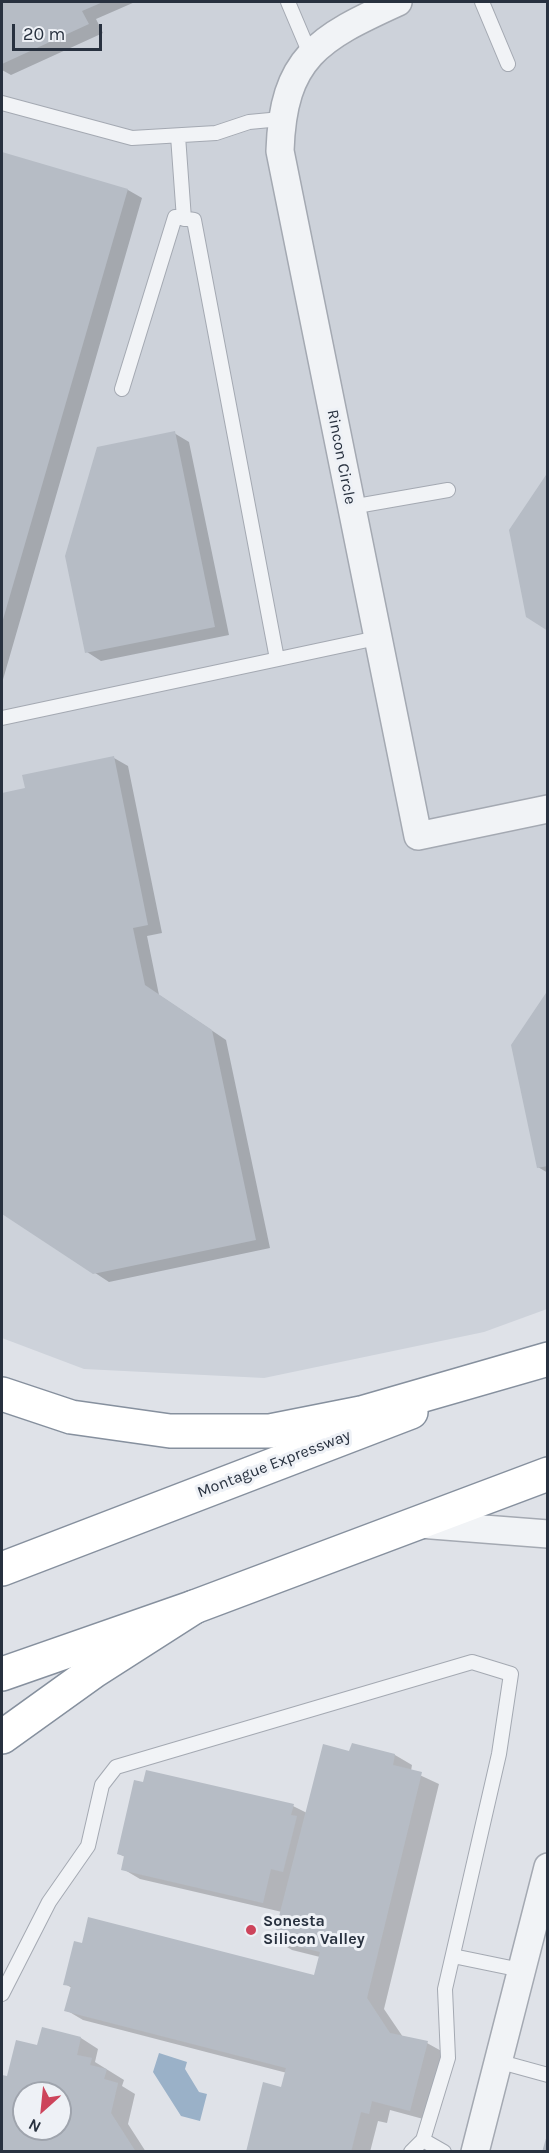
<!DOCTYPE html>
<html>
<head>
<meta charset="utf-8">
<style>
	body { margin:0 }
	#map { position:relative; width:549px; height:2153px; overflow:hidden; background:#dfe2e8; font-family:Karla,sans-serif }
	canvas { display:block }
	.frame { position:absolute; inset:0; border:3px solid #28313f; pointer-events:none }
	.north { position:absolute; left:12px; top:2081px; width:60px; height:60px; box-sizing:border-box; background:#eef1f6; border:2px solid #9fa4ad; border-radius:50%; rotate:207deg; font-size:16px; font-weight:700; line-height:24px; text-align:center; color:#28313f }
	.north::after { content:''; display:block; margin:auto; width:21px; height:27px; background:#cd445b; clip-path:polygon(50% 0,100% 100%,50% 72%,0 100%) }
	.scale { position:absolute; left:12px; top:24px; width:90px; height:27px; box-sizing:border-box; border:3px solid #28313f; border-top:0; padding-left:8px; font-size:18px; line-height:21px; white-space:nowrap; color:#28313f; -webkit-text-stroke:4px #eef1f6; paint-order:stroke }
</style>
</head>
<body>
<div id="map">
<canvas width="549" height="2153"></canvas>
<div class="frame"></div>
<div class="north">N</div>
<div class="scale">20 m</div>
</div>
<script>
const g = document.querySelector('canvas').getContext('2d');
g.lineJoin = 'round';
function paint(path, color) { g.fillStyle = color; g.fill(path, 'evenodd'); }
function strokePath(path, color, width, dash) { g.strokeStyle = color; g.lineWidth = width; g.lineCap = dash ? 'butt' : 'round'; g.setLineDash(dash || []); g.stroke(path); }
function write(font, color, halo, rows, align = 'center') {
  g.font = font + ' Karla,sans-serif'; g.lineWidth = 6; g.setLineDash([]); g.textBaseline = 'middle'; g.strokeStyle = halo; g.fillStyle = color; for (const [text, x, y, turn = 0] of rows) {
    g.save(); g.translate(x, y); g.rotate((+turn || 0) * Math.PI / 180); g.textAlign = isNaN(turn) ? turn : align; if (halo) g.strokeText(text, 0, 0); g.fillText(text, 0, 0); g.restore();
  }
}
const built = new Path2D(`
	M2,2H547V1309L484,1332L264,1378L84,1369L2,1338Z`);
const water = new Path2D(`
	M159,2053L187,2062L185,2069L199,2092L207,2094L200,2121L181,2116L153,2072Z`);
const shadow = new Path2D(`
	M2,2H135L96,19L103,33L11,75L2,70Z
	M2,153L128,190L142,198L2,683Z
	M174,433L189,442L229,635L101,661L87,652Z
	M114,758L128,766L162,933L147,936L159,995L226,1040L270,1248L109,1282L2,1212V794L26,789Z
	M548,992V1173L538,1167Z
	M353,1744L395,1755L412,1765L411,1771L439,1784L384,2009L403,2037L427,2043L445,2053L427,2120L390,2110L387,2123L378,2121L370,2152H247L283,2089L287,2073L83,2020L66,2010L72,1988L65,1984L315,1977L320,1957L292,1950L275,1940L282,1912L140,1879L123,1869L125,1857L119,1854L293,1806L307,1813L350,1753Z
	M81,2038L98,2049L95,2062L124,2080L122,2086L135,2094L128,2124L146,2152H2V2076L8,2078L38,2047ZM24,2093H60V2129H24Z`);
const building = new Path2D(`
	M2,2H103L82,11L89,24L2,64Z
	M2,152L128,189L2,623Z
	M175,431L215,627L85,653L65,556L97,447Z
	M548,472V631L526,617L509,530Z
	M114,756L148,925L133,928L145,985L212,1030L256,1240L93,1274L2,1214V793L25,788L22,775Z
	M548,990V1166L537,1168L511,1045Z
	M352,1743L395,1754L393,1765L422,1772L367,1998L390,2033L428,2041L410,2111L372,2101L369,2114L361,2112L351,2152H246L263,2082L281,2087L286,2068L64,2011L71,1986L63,1985L74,1941L82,1943L88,1917L314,1975L320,1952L273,1940L323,1744L349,1751Z
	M146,1770L294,1804L291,1815L297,1816L283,1872L271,1869L263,1903L121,1870L124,1856L117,1854L134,1780L143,1782Z
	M42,2027L81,2037L77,2055L92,2058L90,2065L107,2069L104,2079L118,2083L111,2113L136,2152H2V2075L7,2076L16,2040L37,2045ZM24,2093H60V2129H24Z
	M547,2135L548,2152H542Z`);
const service = new Path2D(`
	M288,2L310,54
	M482,2L508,64
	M2,103L132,138L216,133L249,122L281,119
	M178,136L184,219
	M122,389L175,217L194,220L277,659
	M351,507L448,490
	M2,718L377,638
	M453,1956L521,1970
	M2,1994L49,1902L88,1846L102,1785L116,1767L472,1662L511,1674L499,1754L445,1989L448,2058L423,2140L411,2152
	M497,2061L548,2075
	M423,2140L444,2152`);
const minor = new Path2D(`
	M398,2C319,38 283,57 280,151L418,836L548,809
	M419,1524L548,1534
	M475,2152L548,1867`);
const trunk = new Path2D(`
	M2,1569L411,1412
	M2,1674L194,1607L548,1474`);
const motorway = new Path2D(`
	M2,1394L71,1417L170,1431H270L361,1413L548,1359
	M2,1737L94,1671L194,1607`);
const markers = [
	[251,1930,6,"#cd445b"]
];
const streetNames = [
	["Rincon Circle",341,457,79],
	["Montague Expressway",274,1464,-21]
];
const poiNames = [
	["Sonesta",263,1921],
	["Silicon Valley",263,1939]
];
paint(built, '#cdd2da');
paint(water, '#9ab1c8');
paint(shadow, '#0003');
paint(building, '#b6bcc5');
strokePath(service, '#a4a9b2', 16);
strokePath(minor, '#a4a9b2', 30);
strokePath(trunk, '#86909e', 36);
strokePath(motorway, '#86909e', 36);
strokePath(service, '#f1f3f6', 14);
strokePath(minor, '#f1f3f6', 27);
strokePath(trunk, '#fff', 33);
strokePath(motorway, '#fff', 33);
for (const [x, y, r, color] of markers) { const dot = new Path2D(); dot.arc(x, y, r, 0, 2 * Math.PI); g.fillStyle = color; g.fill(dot); strokePath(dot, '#eef1f6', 2); }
write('16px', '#28313f', '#eef1f6', streetNames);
write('bold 16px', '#28313f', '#eef1f6', poiNames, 'left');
</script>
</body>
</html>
